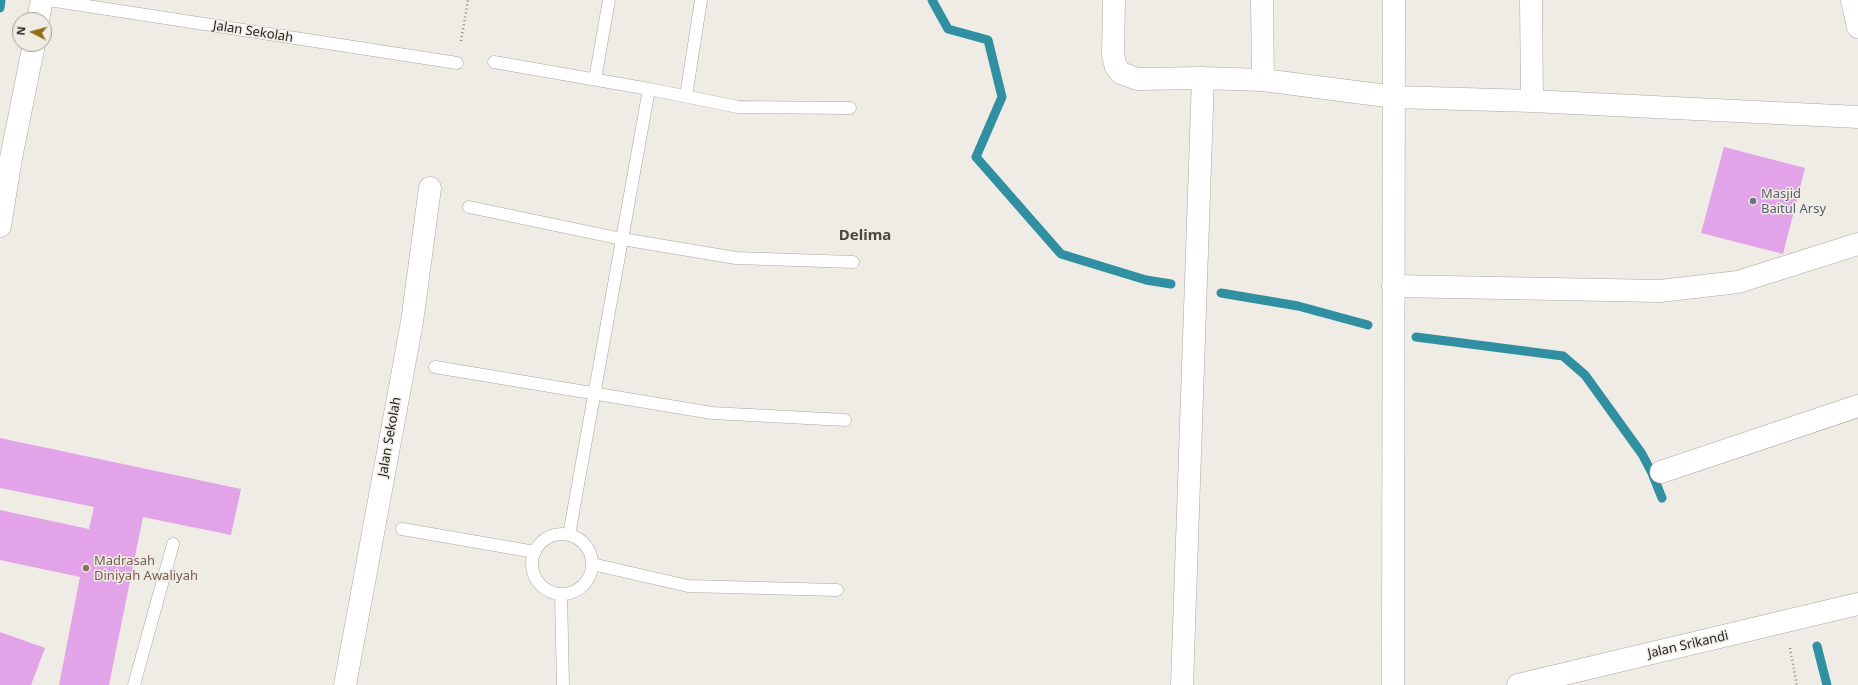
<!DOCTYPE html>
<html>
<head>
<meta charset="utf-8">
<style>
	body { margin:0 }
	#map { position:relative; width:1858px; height:685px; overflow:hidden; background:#efece5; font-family:"Noto Sans",sans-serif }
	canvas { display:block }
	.north { position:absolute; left:12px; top:12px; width:40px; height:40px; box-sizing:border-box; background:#efece5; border:1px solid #9f9c97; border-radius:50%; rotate:276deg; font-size:11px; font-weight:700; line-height:16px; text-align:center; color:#262422 }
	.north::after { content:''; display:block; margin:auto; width:14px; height:18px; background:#926d14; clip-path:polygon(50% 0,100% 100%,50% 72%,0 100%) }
</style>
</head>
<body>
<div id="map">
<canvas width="1858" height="685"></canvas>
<div class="north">N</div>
</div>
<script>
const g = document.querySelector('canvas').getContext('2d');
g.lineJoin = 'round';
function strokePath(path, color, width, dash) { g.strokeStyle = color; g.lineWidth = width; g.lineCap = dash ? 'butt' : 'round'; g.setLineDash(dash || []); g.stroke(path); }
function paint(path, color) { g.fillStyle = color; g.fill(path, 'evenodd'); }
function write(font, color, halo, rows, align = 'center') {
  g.font = font + ' "Noto Sans",sans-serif'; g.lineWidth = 3; g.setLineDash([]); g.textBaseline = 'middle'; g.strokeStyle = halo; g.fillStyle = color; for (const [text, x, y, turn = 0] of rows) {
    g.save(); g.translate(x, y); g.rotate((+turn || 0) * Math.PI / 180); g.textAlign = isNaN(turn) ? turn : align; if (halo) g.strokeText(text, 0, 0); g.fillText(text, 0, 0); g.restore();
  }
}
const stream = new Path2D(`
	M932,0L948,29L988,40L1002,97L976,157L1061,254L1146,280L1171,284
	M0,8L1,0
	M1221,293L1298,306L1368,325
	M1416,337L1563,356L1585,375L1642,454L1652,473L1662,498
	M1817,646L1827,685`);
const building = new Path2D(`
	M1724,147L1805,168L1783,254L1701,233Z
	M0,438L241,489L231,535L143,517L109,685H59L80,577L0,560V510L89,529L94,507L0,488Z
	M0,632L45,648L31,685H0Z`);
const path = new Path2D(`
	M461,41L468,0
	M1790,648L1797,685`);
const lane = new Path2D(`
	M49,0L457,63
	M494,62L649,89L738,107L850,108
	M595,79L609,0
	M686,96L701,0
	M469,207L622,239L736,258L853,262
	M435,367L712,413L845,420
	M402,529L535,552
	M532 564a30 30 0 1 1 60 0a30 30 0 1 1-60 0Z
	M569,535L649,89
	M592,564L688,586L837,590
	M561,594L563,685
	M134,685L173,544`);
const street = new Path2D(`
	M1114,0L1113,55L1116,67L1121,73L1137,79L1203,78L1263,80L1394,97L1532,101L1858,117
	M1262,0L1263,80
	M1531,0L1532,101
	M1852,0L1858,27
	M38,20L42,0
	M0,226L11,158L34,44
	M1393,286L1660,291L1738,282L1858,244
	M1661,472L1858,406
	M345,685L412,322L430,188
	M1182,685L1203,78
	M1393,685L1394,0`);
const secondary = new Path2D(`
	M1518,685L1858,604`);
const markers = [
	[1753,201,4,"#6b7280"],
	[86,568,4,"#8d6e63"]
];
const streetNames = [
	["Jalan Sekolah",253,32,9],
	["Jalan Sekolah",390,437,-80],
	["Jalan Srikandi",1688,645,-13]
];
const worshipNames = [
	["Masjid",1761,194],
	["Baitul Arsy",1761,209]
];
const educationNames = [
	["Madrasah",94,561],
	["Diniyah Awaliyah",94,576]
];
const quarterNames = [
	["Delima",865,236]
];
strokePath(stream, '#3090a1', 9);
paint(building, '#e2a3e8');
strokePath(lane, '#aaa7a0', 13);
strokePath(street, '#aaa7a0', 23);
strokePath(secondary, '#aaa7a0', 23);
strokePath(path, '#918f8a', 2.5, [1, 3]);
strokePath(lane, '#fff', 12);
strokePath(street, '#fff', 22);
strokePath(secondary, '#fff', 22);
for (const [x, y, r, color] of markers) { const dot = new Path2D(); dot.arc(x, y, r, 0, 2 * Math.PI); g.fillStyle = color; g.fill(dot); strokePath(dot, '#efece5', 1.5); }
write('13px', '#262422', '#efece5', streetNames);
write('13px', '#5b616d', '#efece5', worshipNames, 'left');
write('13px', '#785e54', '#efece5', educationNames, 'left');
write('bold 15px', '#4b4842', '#efece5', quarterNames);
</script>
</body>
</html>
